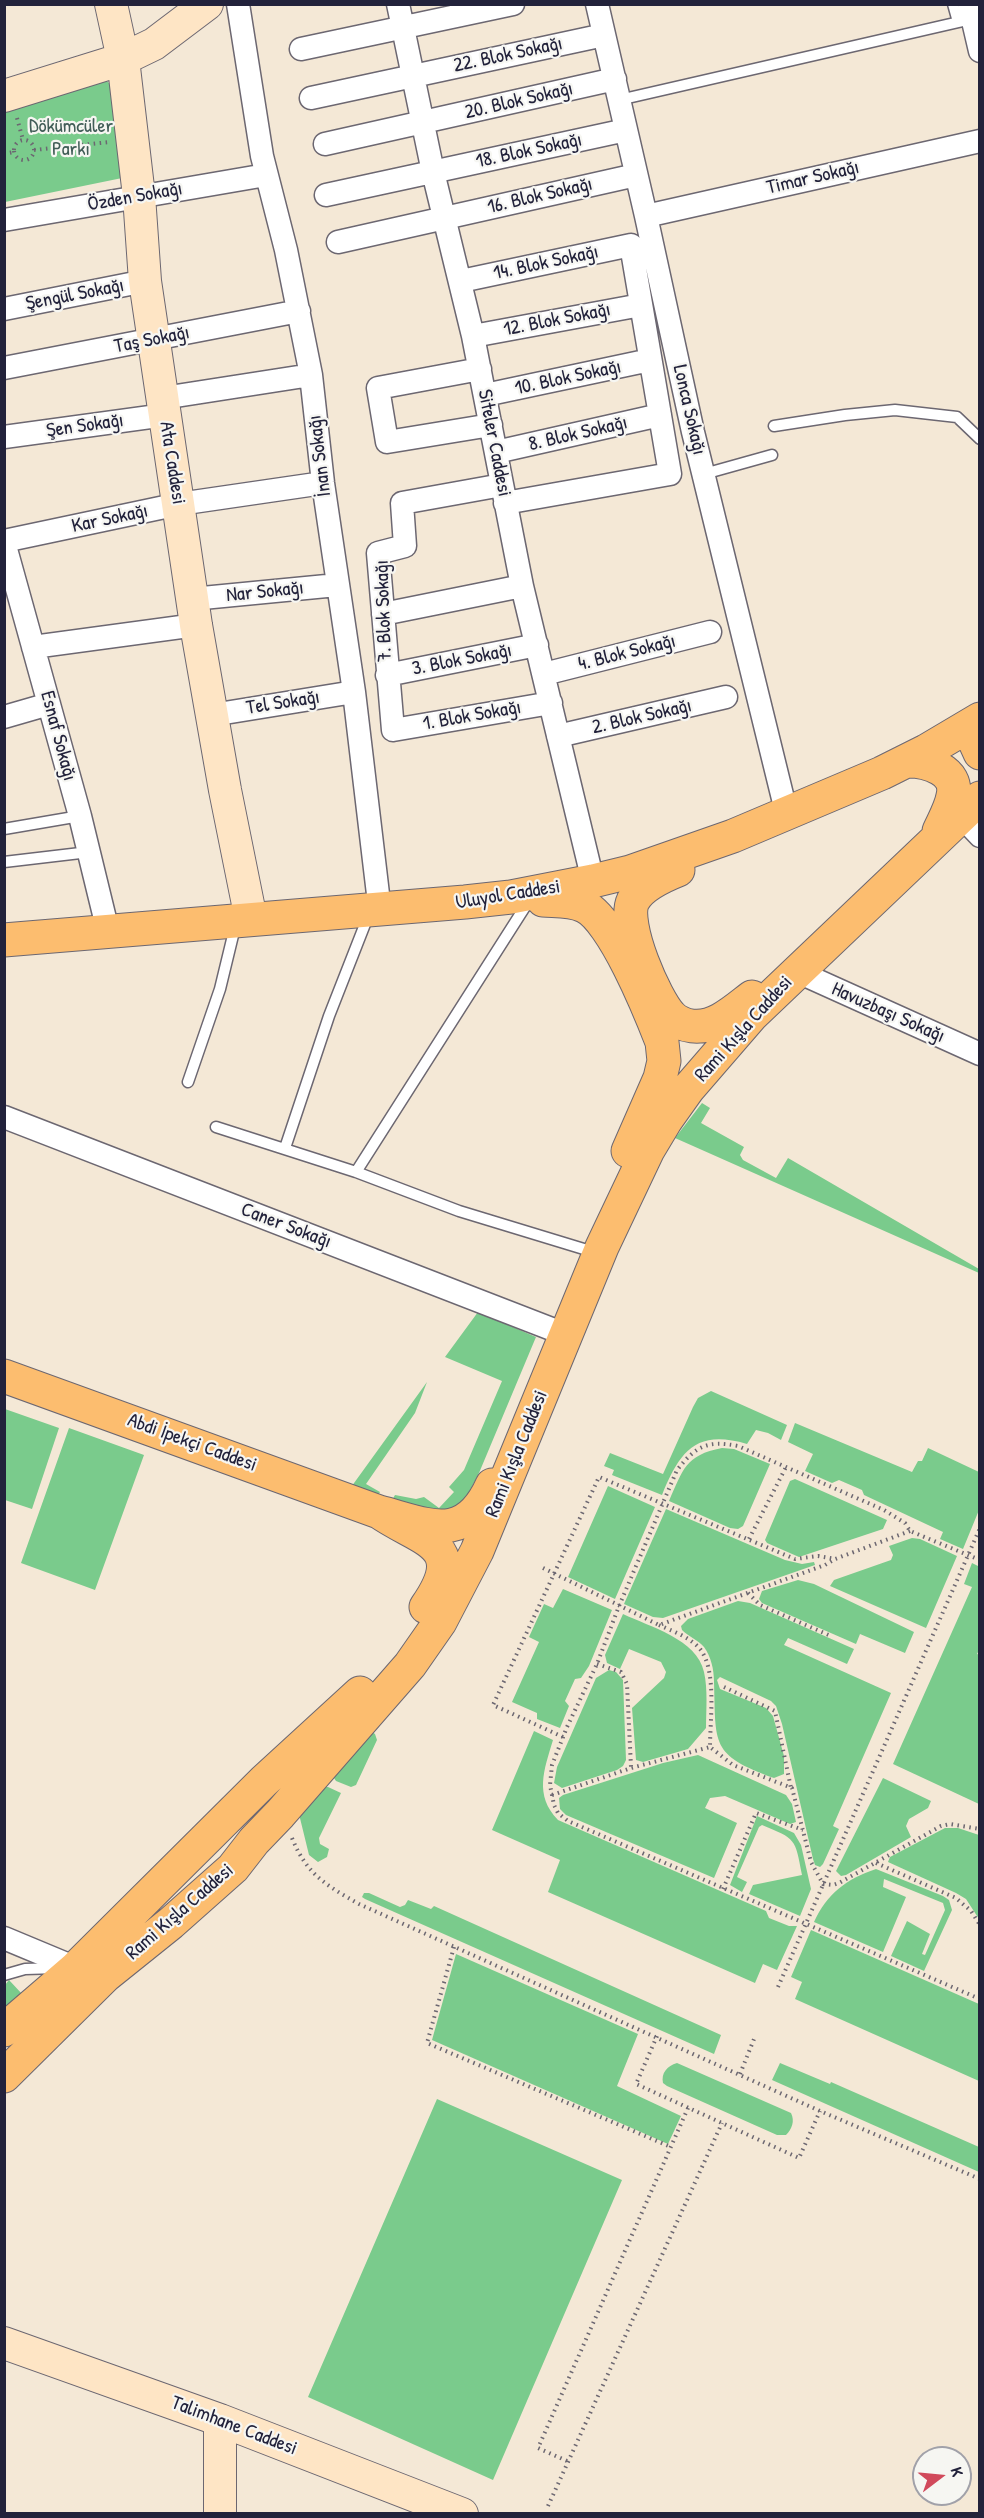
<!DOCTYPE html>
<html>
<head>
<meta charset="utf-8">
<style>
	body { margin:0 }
	#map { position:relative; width:984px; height:2518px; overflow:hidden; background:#f4e8d6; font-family:"Patrick Hand",sans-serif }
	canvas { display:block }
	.frame { position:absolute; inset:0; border:6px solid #22223b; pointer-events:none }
	.north { position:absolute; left:912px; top:2446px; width:60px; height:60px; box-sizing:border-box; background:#f6f6f2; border:2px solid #a1a1a9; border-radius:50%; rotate:74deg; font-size:16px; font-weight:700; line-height:24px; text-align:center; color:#22223b }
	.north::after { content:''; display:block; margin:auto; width:21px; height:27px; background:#d1495b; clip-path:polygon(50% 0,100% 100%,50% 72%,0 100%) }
</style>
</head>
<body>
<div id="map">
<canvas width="984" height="2518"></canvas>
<div class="frame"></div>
<div class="north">K</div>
</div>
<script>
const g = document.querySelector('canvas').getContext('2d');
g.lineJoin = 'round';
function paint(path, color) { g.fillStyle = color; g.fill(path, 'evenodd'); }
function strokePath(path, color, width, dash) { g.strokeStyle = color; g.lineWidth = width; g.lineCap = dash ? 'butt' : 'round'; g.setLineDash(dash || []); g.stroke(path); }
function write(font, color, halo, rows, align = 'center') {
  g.font = font + ' "Patrick Hand",sans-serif'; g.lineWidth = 4.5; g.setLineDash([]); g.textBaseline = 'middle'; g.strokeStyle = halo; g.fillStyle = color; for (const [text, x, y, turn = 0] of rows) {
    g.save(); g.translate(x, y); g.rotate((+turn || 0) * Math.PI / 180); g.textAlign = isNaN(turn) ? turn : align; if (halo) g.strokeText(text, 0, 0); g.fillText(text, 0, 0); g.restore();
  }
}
const green = new Path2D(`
	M106,80L113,87L127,177L5,202L4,108Z
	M702,1103L710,1108L701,1123L744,1147L740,1155L743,1160L776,1178L788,1158L979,1269V1273L675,1138Z
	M478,1312L536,1337L479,1473L460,1509L444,1519L388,1507L395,1495L416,1499L424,1497L439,1508L454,1492L449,1487L464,1470L502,1381L445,1357Z
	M427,1382L415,1413L366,1484L380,1492L375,1501L349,1490Z
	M711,1391L787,1425L781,1440L768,1433L756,1430L747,1444C696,1429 680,1451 662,1495L612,1475L614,1470L604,1466L610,1453L663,1474L693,1407L698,1398Z
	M5,1409L59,1428L32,1509L5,1500Z
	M795,1423L912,1472L918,1461H922L928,1448L979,1472V1510L963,1549L940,1539L943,1532L864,1495L862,1490L839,1480L832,1483L805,1471L813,1454L788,1442Z
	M69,1428L144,1455L95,1590L21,1563Z
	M722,1448L734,1449L770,1464L743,1526L738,1529L730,1528L669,1501C683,1470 685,1455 722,1448Z
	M795,1479L887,1520L883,1529L799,1557L767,1543L765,1540L790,1481Z
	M608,1486L655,1507L615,1599L568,1577Z
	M666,1509L785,1560L802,1564L814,1562L815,1565L663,1618L653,1617L624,1604Z
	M912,1538L920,1539L957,1556L926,1628L830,1586L834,1580L891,1560L893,1555L889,1546Z
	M972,1563L980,1567V1648L977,1654L980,1655L979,1804L893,1764L972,1587L964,1584Z
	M798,1580L814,1584L914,1632L905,1653L860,1634L856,1644L762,1603L759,1599L762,1591Z
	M563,1589L612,1610L589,1666L581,1678L575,1679L565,1701L569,1706L560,1728L537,1719V1713L512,1702L539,1642L529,1637L544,1604L553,1608Z
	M738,1601L750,1603L854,1649L847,1664L788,1638L784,1645L891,1693L833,1826L839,1829L823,1864L820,1867L815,1865L813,1859L782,1724L776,1706L771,1701L720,1677L717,1680L720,1689L766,1708L773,1716L784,1756V1774L774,1778C710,1755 716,1744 714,1682C714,1669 711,1657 704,1647C698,1640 688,1636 682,1630L681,1626L688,1619Z
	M623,1614C650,1627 697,1639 704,1672C708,1690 706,1710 706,1728L688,1749L643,1762L636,1760L632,1708L664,1678L666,1672L661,1662L629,1649L620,1669L607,1663L605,1655Z
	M609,1670L616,1672L623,1680L626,1760L623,1766L617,1770L562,1788L554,1783L557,1767L596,1678Z
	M534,1731L553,1740C544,1770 534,1795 558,1820L766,1911L769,1918L789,1926H797L777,1970L763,1964L755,1983L548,1892L560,1860L492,1830Z
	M372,1732L375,1734L377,1740L356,1785L351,1787L336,1781L332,1775Z
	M698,1755L786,1795L792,1804L796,1822L790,1824L725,1796L710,1798L705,1808L737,1823L714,1878L566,1815L560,1809L559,1798L563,1795L663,1763Z
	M883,1778L931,1801L928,1808L909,1819L906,1826L911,1837L846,1875L841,1876L836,1871Z
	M324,1787H328L341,1793L319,1838L320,1844L329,1849L327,1857L318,1862L309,1855L298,1810Z
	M757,1816L794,1833L801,1845L811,1889L800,1916L749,1894L753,1885L802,1875C795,1838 796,1839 762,1825L759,1827L737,1877L747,1882L742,1892L730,1885Z
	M945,1828H958L979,1835V1919L966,1899L956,1893L888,1862L890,1857Z
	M876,1869L943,1896L949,1900L952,1910L924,1971L891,1956L907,1921L930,1934L922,1954L925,1955L945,1910L943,1903L884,1879L883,1887L906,1897L883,1952L814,1922C827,1894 846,1879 876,1869Z
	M364,1893H369L400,1907L405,1905L408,1900L431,1909L434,1906L721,2035L714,2054L365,1899L362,1897Z
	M811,1930L979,2004V2081L795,1999L802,1982L791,1977Z
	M456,1954L638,2034L617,2086L681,2116L668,2144L432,2040Z
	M9,1980L23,1995L5,2012V1985Z
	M677,2063L791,2113C795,2121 792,2129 786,2135H777L667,2086L663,2083C661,2073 667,2066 677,2063Z
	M780,2063L830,2084L831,2082L979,2147V2172L772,2080Z
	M437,2099L622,2180L493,2480L308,2397Z`);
const path = new Path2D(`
	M17,118L23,140
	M14 150a10 10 0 1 1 20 0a10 10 0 1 1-20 0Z
	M34,150L110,142
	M4,154L14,152
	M749,1539L786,1467
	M980,1560L910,1531L905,1523L884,1510L738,1446C707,1440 696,1446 677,1470L619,1606L597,1664L567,1727L552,1765L550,1785L554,1805L558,1813L568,1821L980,1999
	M543,1568L659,1625L825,1565L835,1559L910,1531
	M748,1593L760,1605L831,1636
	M659,1625C672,1631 690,1637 700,1649C717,1670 710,1720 710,1747L733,1765L792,1788L811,1862L823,1884L833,1885L839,1883L941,1826L950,1824L980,1829
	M597,1664L621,1672L627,1684L631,1767
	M724,1687L775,1711L791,1788
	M563,1737L493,1705L599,1477L795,1559L818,1556L835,1559
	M552,1795L631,1768L710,1747
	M292,1838C307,1875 326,1885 359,1904L820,2111L980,2179
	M876,1863L956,1898L971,1911L980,1925
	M723,1889L756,1813L803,1830
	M454,1947L427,2043L671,2147
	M778,1987L980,1528
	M657,2036L636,2084L799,2158L820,2111
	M740,2074L754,2039
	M567,2461L538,2448L688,2108
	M548,2506L722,2123`);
const lane = new Path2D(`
	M953,4L958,22
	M619,100L972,19
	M774,426L845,415L895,410L957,417L980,439
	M704,474L772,455
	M4,829L80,816
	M4,862L89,852
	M188,1082L220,989L236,923
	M216,1127L356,1172L459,1211L597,1253
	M285,1148L329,1016L369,914
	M356,1172L530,899
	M4,1975L25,1969L58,1968`);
const street = new Path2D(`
	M238,4L262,156L286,250L311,375L323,483L354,692L380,911
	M398,4L433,172L473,336L522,586L593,881
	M597,4L646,216L693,432L787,815
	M969,4L980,51
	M301,49L513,4
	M311,98L604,35
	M325,144L615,79
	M326,195L626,130
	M646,216L980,141
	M4,220L266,175
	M338,242L636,175
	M461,281L631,245L670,474L505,503
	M4,309L145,281
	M473,336L641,305
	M4,368L299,311
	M480,369L378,388L387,442L491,425
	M485,395L650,360
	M163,398L311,375
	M4,437L165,415
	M496,452L660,415
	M502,485L402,503L405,546L378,553L393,730L551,703
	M4,541L179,504L323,483
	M4,542L80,816L108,931
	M192,599L337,585
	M383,614L522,586
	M33,647L196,625
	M544,674L710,632
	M387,675L537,645
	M212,715L354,692
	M4,717L49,704
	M558,736L726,697
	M961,816L980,836
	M796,971L980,1054
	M4,1117L567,1335
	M4,1938L76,1968`);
const secondary = new Path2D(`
	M111,4L123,59L139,196L145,281L196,625L225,790L251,919
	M4,96L123,59L154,44L207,4
	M4,2343L220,2420L462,2514
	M220,2514V2420`);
const primary = new Path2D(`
	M976,722L975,742L980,753
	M908,761C927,761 959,770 953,796C951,808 944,820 939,831
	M678,870C663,876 641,886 633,901C622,924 655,999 671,1016C677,1022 684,1025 692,1026C715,1029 735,1010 752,997
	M543,900C557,901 572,900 584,906C613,919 650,1011 662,1042L664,1061L660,1078L628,1151
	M4,940L465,902L511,897L593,881L630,872L733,836L882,773L926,751L980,719
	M4,1376L379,1512C429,1525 465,1545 492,1485
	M379,1512C422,1542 470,1543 426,1607
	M4,2030L76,1968L264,1781L360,1693
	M4,2076L105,1976L171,1923L233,1868L254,1841L280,1814L410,1665L440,1622L477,1551L602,1247L648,1150L666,1120L688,1089L752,1015L980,798`);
const streetNames = [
	["22. Blok Sokağı",508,55,-12],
	["20. Blok Sokağı",519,101,-13],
	["18. Blok Sokağı",529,151,-12],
	["Timar Sokağı",813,178,-13],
	["16. Blok Sokağı",540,196,-13],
	["Özden Sokağı",135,197,-10],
	["14. Blok Sokağı",546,263,-12],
	["Şengül Sokağı",75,295,-11],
	["12. Blok Sokağı",557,320,-11],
	["Taş Sokağı",152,340,-11],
	["10. Blok Sokağı",568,378,-12],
	["Lonca Sokağı",689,410,77],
	["Şen Sokağı",85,426,-8],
	["8. Blok Sokağı",578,434,-13],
	["Siteler Caddesi",494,443,79],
	["İnan Sokağı",320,456,-97],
	["Ata Caddesi",172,463,81],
	["Kar Sokağı",110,519,-12],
	["Nar Sokağı",265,592,-6],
	["7. Blok Sokağı",384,611,-92],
	["4. Blok Sokağı",627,653,-14],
	["3. Blok Sokağı",462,660,-11],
	["Tel Sokağı",283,703,-9],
	["1. Blok Sokağı",472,716,-10],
	["2. Blok Sokağı",642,717,-13],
	["Esnaf Sokağı",58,736,75],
	["Uluyol Caddesi",508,895,-9],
	["Havuzbaşı Sokağı",888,1013,24],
	["Rami Kışla Caddesi",744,1029,-48],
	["Caner Sokağı",286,1226,21],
	["Abdi İpekçi Caddesi",192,1443,20],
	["Rami Kışla Caddesi",517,1454,-68],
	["Rami Kışla Caddesi",180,1912,-41],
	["Talimhane Caddesi",234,2426,21]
];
const parkNames = [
	["Dökümcüler",71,127],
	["Parkı",71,150]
];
paint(green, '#7acb8c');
strokePath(lane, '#6c6771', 13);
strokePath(street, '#6c6771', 25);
strokePath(secondary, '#6c6771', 34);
strokePath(primary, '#6c6771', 35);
strokePath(path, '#6c6771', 4, [1.5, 4.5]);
strokePath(lane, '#fff', 10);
strokePath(street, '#fff', 22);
strokePath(secondary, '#fee5c5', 32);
strokePath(primary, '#fcbd6f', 33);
write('20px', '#22223b', '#f6f6f2', streetNames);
write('20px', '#415d57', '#f6f6f2', parkNames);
</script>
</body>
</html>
